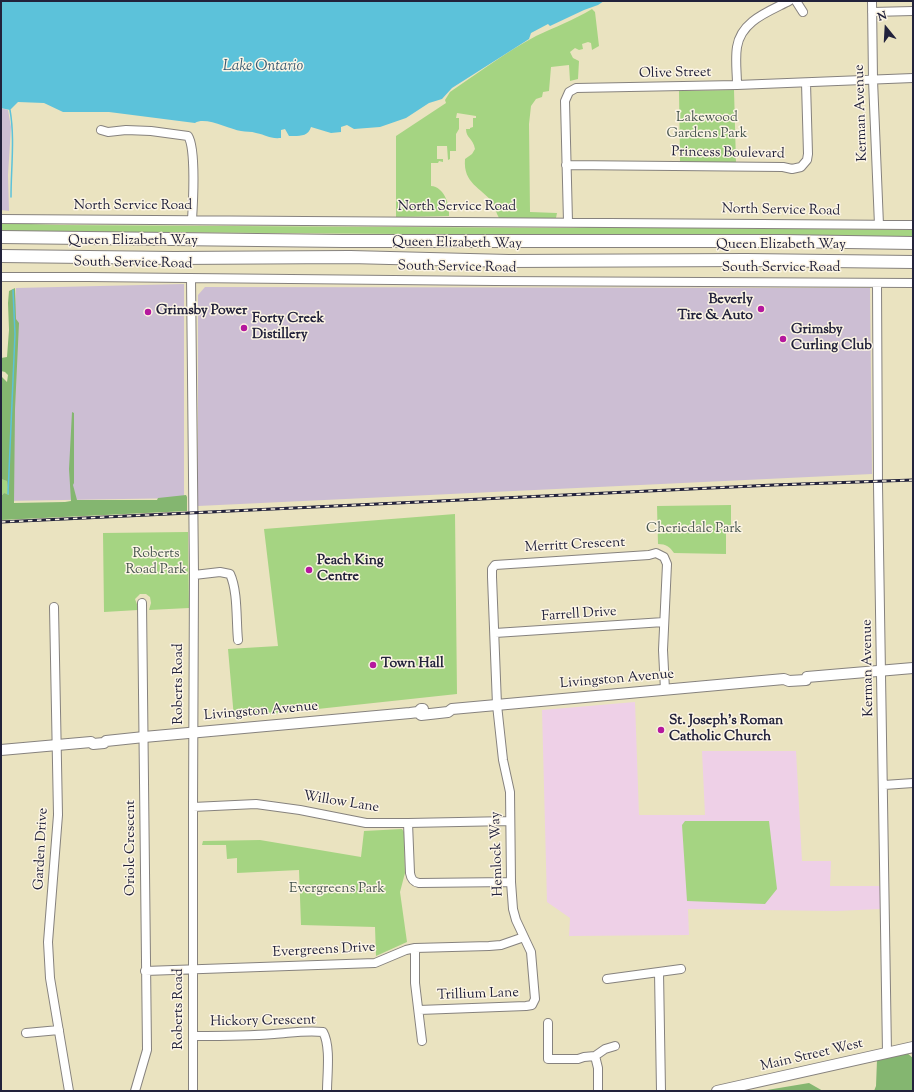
<!DOCTYPE html>
<html>
<head>
<meta charset="utf-8">
<style>
	body { margin:0 }
	#map { position:relative; width:914px; height:1092px; overflow:hidden; background:#eae3c0; font-family:"Sorts Mill Goudy",serif }
	canvas { display:block }
	.frame { position:absolute; inset:0; border:2px solid #22223b; pointer-events:none }
	.north { position:absolute; left:866px; top:8px; width:40px; height:40px; -webkit-text-stroke:3px #fcf5e5; paint-order:stroke; rotate:342deg; font-size:11px; font-weight:700; line-height:16px; text-align:center; color:#22223b }
	.north::after { content:''; display:block; margin:auto; width:14px; height:18px; background:#22223b; clip-path:polygon(50% 0,100% 100%,50% 72%,0 100%) }
</style>
</head>
<body>
<div id="map">
<canvas width="914" height="1092"></canvas>
<div class="frame"></div>
<div class="north">N</div>
</div>
<script>
const g = document.querySelector('canvas').getContext('2d');
g.lineJoin = 'round';
function paint(path, color) { g.fillStyle = color; g.fill(path, 'evenodd'); }
function strokePath(path, color, width, dash) { g.strokeStyle = color; g.lineWidth = width; g.lineCap = dash ? 'butt' : 'round'; g.setLineDash(dash || []); g.stroke(path); }
function write(font, color, halo, rows, align = 'center') {
  g.font = font + ' "Sorts Mill Goudy",serif'; g.lineWidth = 3; g.setLineDash([]); g.textBaseline = 'middle'; g.strokeStyle = halo; g.fillStyle = color; for (const [text, x, y, turn = 0] of rows) {
    g.save(); g.translate(x, y); g.rotate((+turn || 0) * Math.PI / 180); g.textAlign = isNaN(turn) ? turn : align; if (halo) g.strokeText(text, 0, 0); g.fillText(text, 0, 0); g.restore();
  }
}
const built = new Path2D(`
	M635,702L639,815H705L702,751H796L802,861H831L830,886H880L881,909L836,911L688,909L689,935L569,936L570,918L547,902L542,710Z`);
const industrial = new Path2D(`
	M1,108L8,110L11,127L8,175L9,211L1,210Z
	M184,284V498L3,501L16,288Z
	M205,287L870,288L872,474L198,506V295Z`);
const green = new Path2D(`
	M592,9L595,12L599,46L592,50L591,43L588,42L582,44L583,49L579,50L575,48L570,52L573,58L579,61L578,79L570,81L569,65L551,67L549,91L543,92L542,97L536,99L531,106L529,124L530,212L557,213L556,218H499C496,213 495,207 493,203C481,187 463,184 465,159L472,154L475,149C473,138 466,138 466,129H470V128L473,127V118H476V116L457,113L456,118H459V129L456,134V151H450V159L448,160L447,146H437V159H443V162L439,161L438,163H431V186C444,187 450,204 449,216L396,217V136L446,103L445,100L450,92C478,73 506,52 536,36C555,27 574,20 592,9Z
	M734,90L736,163L680,162L679,91Z
	M1,223L61,225L573,228L588,227L913,230V237H803L1,231Z
	M1,479L7,481L9,496L4,493L1,496Z
	M731,505V532L726,533V554L674,553C670,547 666,544 658,544L657,506Z
	M455,514L457,694L234,718L228,649L278,646L264,529Z
	M188,532L189,608L149,610L151,603L150,597L146,594H140L135,599L138,607V610L104,612L103,533Z
	M685,821H769L777,889L765,904L687,901L682,825Z
	M402,829L404,832L405,873L400,892L407,942L376,956L375,927L301,925L299,870L237,873V858L227,859L226,845H202L203,841L260,840L361,857L364,831Z`);
const forest = new Path2D(`
	M15,288L16,319L19,323L15,409L14,503L65,502L71,501L69,469L72,412L74,413V483L73,485L77,500H157L158,498L186,495L187,497V511L1,520V496L4,493L9,495L7,481L1,479V376L7,382L8,375L5,372L1,371V358L7,357L9,330L8,303L9,291Z
	M907,1053L913,1058V1091H874L876,1086L877,1060Z
	M809,1083L823,1091H761Z`);
const water = new Path2D(`
	M1,1H604L598,5L584,10L550,26L548,24L531,33L529,39L452,88L442,99L429,103L406,118L380,127L354,129L347,125L341,127V132L331,133L311,127C308,137 299,136 289,136L285,129L281,130V138C269,139 267,135 256,133C251,131 246,132 241,131C229,129 205,116 195,123L109,112H63L44,103L18,102L10,110L1,108Z`);
const stream = new Path2D(`
	M10,110C15,138 11,168 11,197
	M8,494L15,334L13,290`);
const minor = new Path2D(`
	M796,1L803,12
	M872,1L873,80L879,225
	M872,12L913,11
	M737,85C737,73 735,59 737,47C741,21 768,12 789,1
	M101,130L108,132L126,130L151,131L188,136C196,148 193,204 192,220
	M566,165L783,167L792,169L801,167L807,160L808,154L806,83
	M1,219L913,225
	M568,222L565,101L569,92L576,88L737,85L913,78
	M1,277H87L495,281L913,283
	M191,278L194,575L193,807V1091
	M877,283L878,485L887,1053
	M194,575L220,572L230,574C238,591 236,620 238,640
	M54,607L58,815L48,942L50,978L69,1091
	M495,633L664,622
	M884,785L913,783
	M193,807L256,804L300,810L366,823H408L510,821
	M408,823L410,873C411,879 413,882 419,883L511,882
	M415,948V983L422,1041
	M145,971L375,963L406,950L415,948L489,946L501,945L524,937
	M659,972L661,1091
	M607,979L681,969
	M419,1010L526,1006L532,1005L535,999L531,952L516,920L513,909L511,882L510,792L503,760L497,705L492,577V569L495,565L649,555L656,553L664,557L667,564L663,650L665,690
	M548,1023V1059H578L584,1057L595,1056L605,1049L615,1046
	M26,1033L59,1030
	M194,1036C220,1036 247,1036 274,1034C290,1033 306,1030 323,1032C331,1046 327,1075 327,1091
	M595,1056L598,1068V1091
	M135,1091L147,1050L142,603`);
const major = new Path2D(`
	M418,712L421,715L448,712L452,709L784,679L789,681L806,680L807,677L913,668
	M1,750L91,742L93,744L104,743L106,741L144,737L410,713L418,712L421,709H423
	M717,1091L913,1047`);
const highway = new Path2D(`
	M1,237L343,241H781L913,243
	M1,256L174,258L350,257L509,261L746,260L913,262`);
const rail = new Path2D(`
	M1,522L774,485L913,480`);
const markers = [
	[761,309,4,"#b5179e"],
	[148,312,4,"#b5179e"],
	[244,328,4,"#b5179e"],
	[783,339,4,"#b5179e"],
	[309,570,4,"#b5179e"],
	[373,665,4,"#b5179e"],
	[661,730,4,"#b5179e"]
];
const streetNames = [
	["Olive Street",675,74,-1],
	["Kerman Avenue",862,113,-92],
	["Princess Boulevard",728,154,1],
	["North Service Road",133,207],
	["North Service Road",457,208],
	["North Service Road",781,211,1],
	["Queen Elizabeth Way",133,242],
	["Queen Elizabeth Way",457,244,1],
	["Queen Elizabeth Way",781,246],
	["South Service Road",133,264,1],
	["South Service Road",457,268,1],
	["South Service Road",781,269],
	["Merritt Crescent",575,546,-3],
	["Farrell Drive",579,615,-4],
	["Kerman Avenue",869,668,-91],
	["Livingston Avenue",617,680,-5],
	["Roberts Road",180,684,-90],
	["Livingston Avenue",261,712,-5],
	["Willow Lane",341,803,9],
	["Oriole Crescent",132,848,-90],
	["Garden Drive",42,849,-87],
	["Hemlock Way",498,854,-92],
	["Evergreens Drive",324,951,-3],
	["Trillium Lane",478,995,-2],
	["Roberts Road",180,1009,-90],
	["Hickory Crescent",263,1022,-1],
	["Main Street West",812,1056,-13]
];
const parkNames = [
	["Lakewood",707,119],
	["Gardens Park",707,135],
	["Cheriedale Park",694,530],
	["Roberts",156,555],
	["Road Park",156,571],
	["Evergreens Park",337,890]
];
const poiNames = [
	["Beverly",753,301,"right"],
	["Tire & Auto",753,317,"right"],
	["Grimsby Power",156,312],
	["Forty Creek",252,320],
	["Distillery",252,336],
	["Grimsby",791,331],
	["Curling Club",791,347],
	["Peach King",317,562],
	["Centre",317,578],
	["Town Hall",381,665],
	["St. Joseph's Roman",669,722],
	["Catholic Church",669,738]
];
const waterNames = [
	["Lake Ontario",263,67]
];
paint(built, '#eed0e7');
paint(industrial, '#ccbed3');
paint(green, '#a5d482');
paint(forest, '#84b670');
paint(water, '#5cc2da');
strokePath(stream, '#5cc2da', 1.5);
strokePath(minor, '#86827e', 10);
strokePath(major, '#86827e', 12);
strokePath(highway, '#86827e', 14);
strokePath(minor, '#fff', 8);
strokePath(major, '#fff', 10);
strokePath(highway, '#fff', 12);
strokePath(rail, '#22223b', 3);
strokePath(rail, '#fcf5e5', 1.5, [4.5]);
for (const [x, y, r, color] of markers) { const dot = new Path2D(); dot.arc(x, y, r, 0, 2 * Math.PI); g.fillStyle = color; g.fill(dot); strokePath(dot, '#fcf5e5', 1.5); }
write('14px', '#22223b', '#fcf5e5', streetNames);
write('14px', '#495750', '#fcf5e5', parkNames);
write('bold 14px', '#22223b', '#fcf5e5', poiNames, 'left');
write('italic 15px', '#365a73', '#fcf5e5', waterNames);
</script>
</body>
</html>
